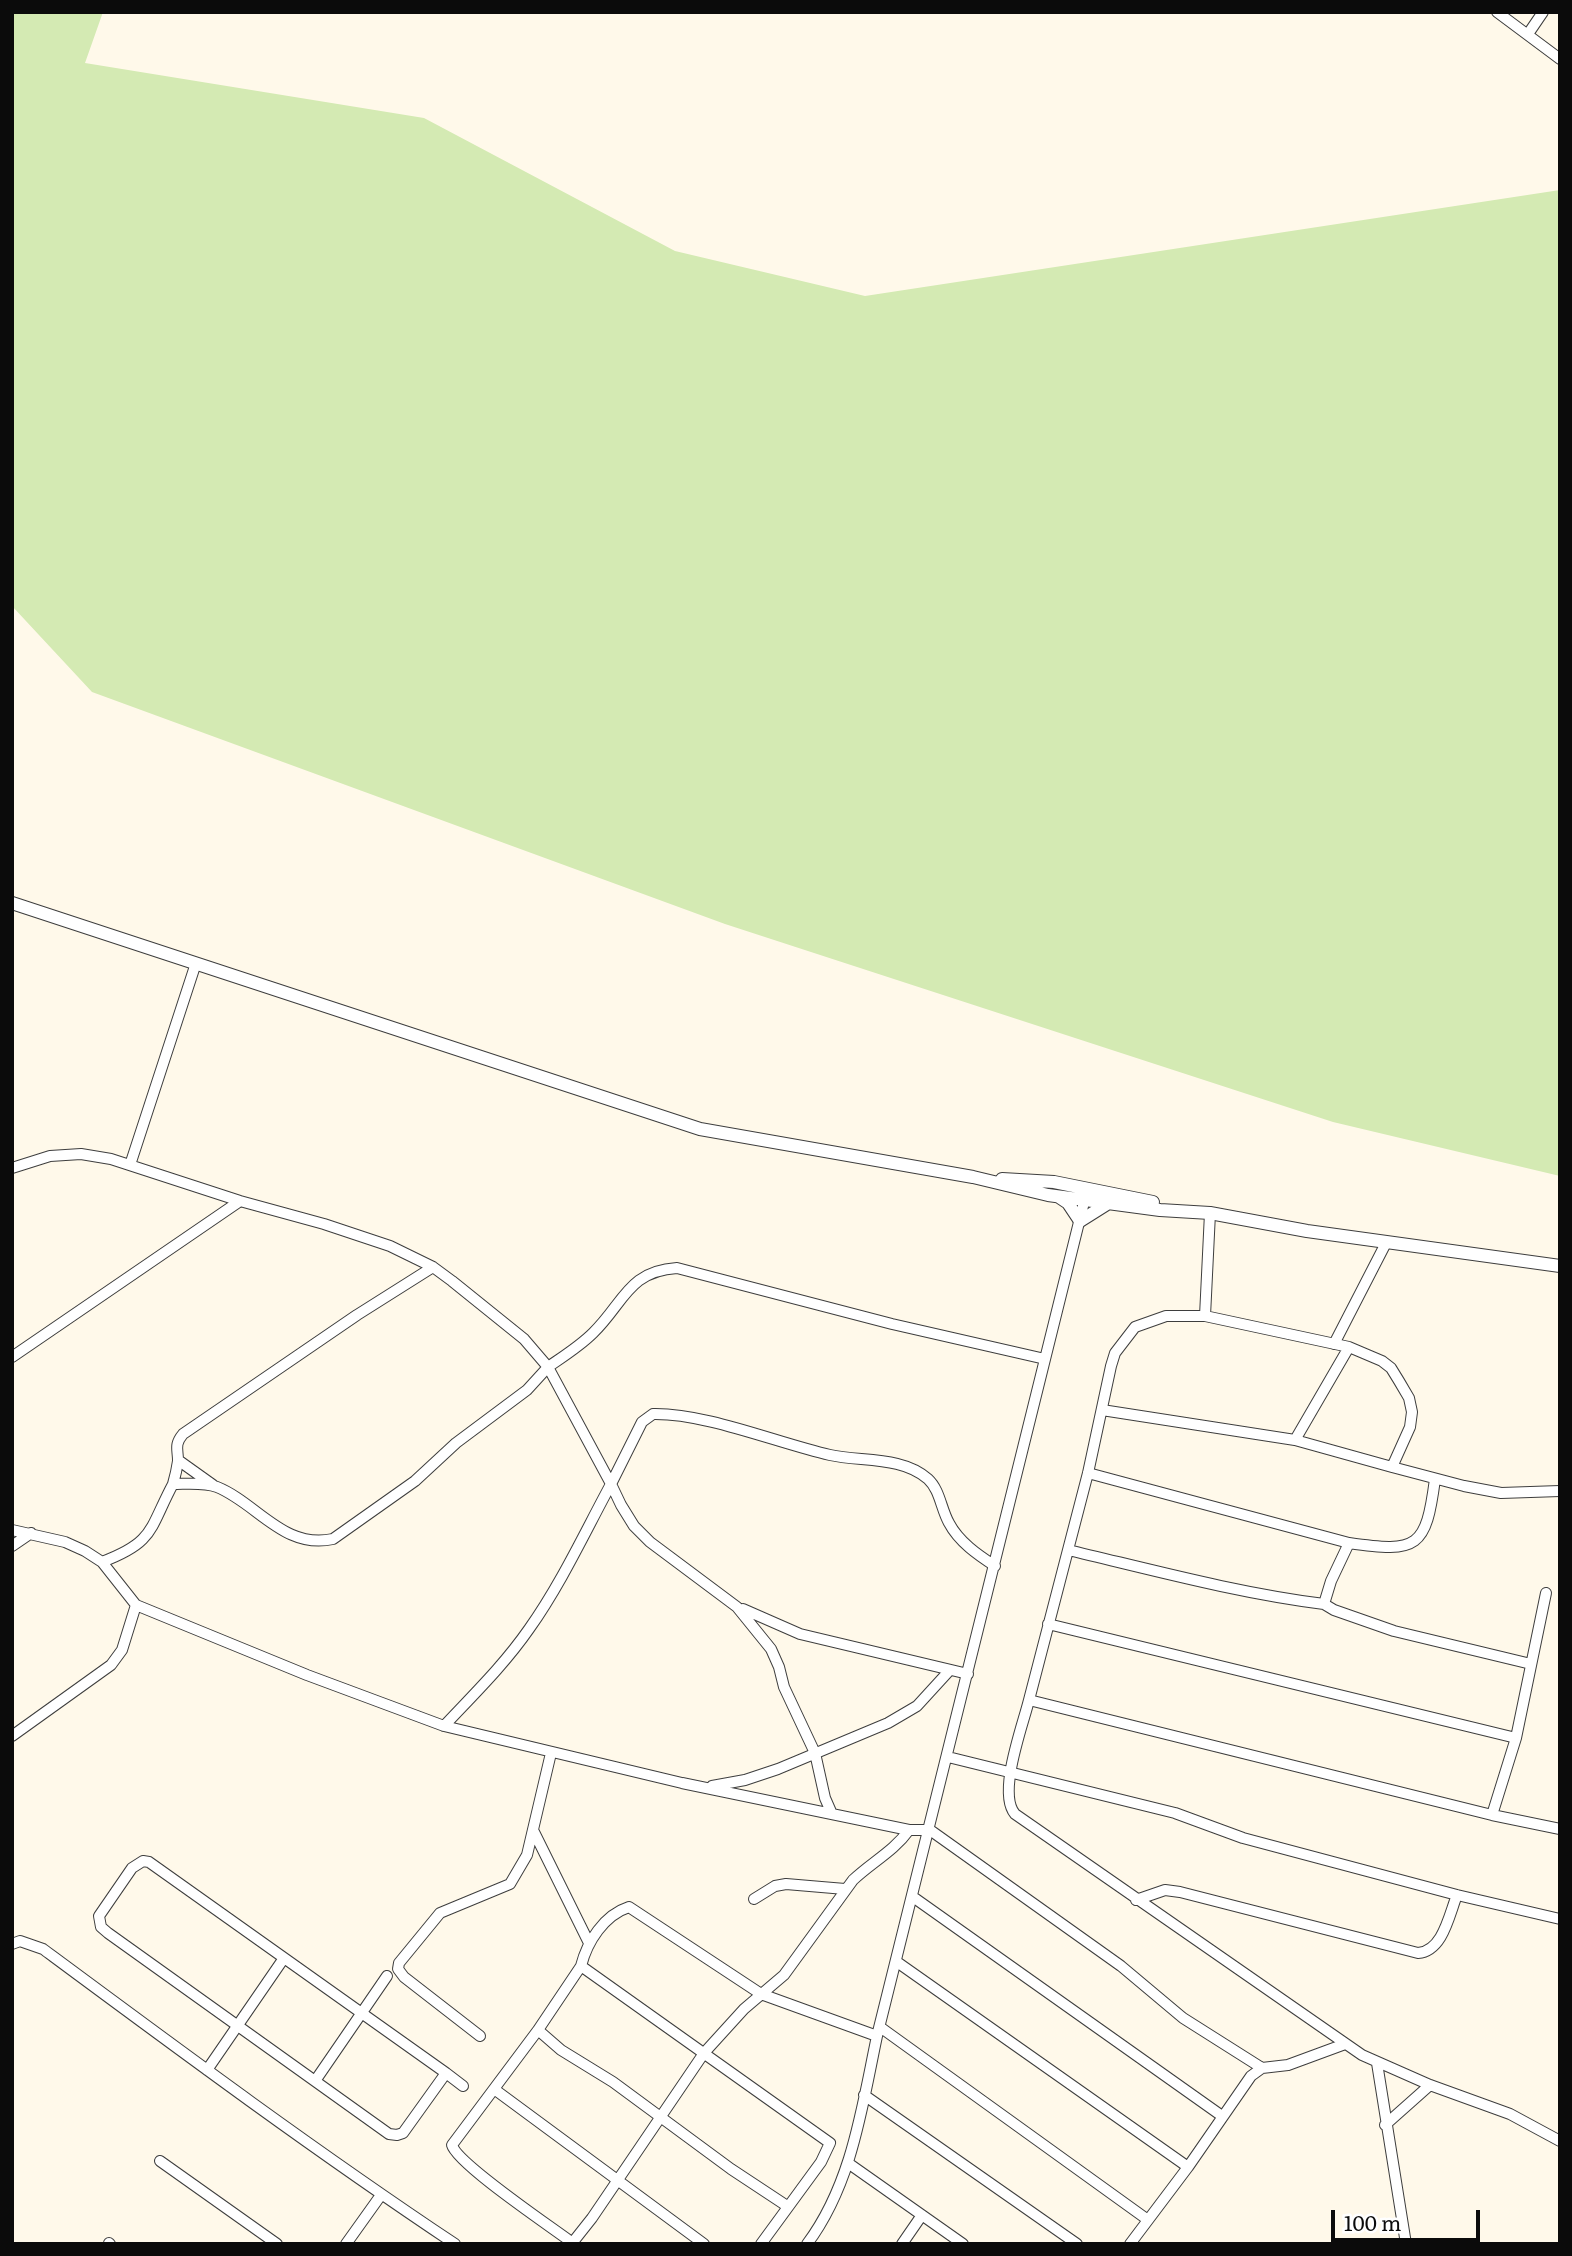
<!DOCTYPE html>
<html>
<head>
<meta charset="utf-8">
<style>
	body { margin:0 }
	#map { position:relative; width:1572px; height:2256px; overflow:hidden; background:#fff9ea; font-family:Literata,serif }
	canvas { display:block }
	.frame { position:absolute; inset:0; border:14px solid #0b0b0b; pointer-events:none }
	.scale { position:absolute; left:1331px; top:2210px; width:149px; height:32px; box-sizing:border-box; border:4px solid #0b0b0b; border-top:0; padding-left:9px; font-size:21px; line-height:24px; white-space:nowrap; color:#0b0b0b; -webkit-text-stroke:5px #fff; paint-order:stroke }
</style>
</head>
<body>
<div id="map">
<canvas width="1572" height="2256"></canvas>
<div class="frame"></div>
<div class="scale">100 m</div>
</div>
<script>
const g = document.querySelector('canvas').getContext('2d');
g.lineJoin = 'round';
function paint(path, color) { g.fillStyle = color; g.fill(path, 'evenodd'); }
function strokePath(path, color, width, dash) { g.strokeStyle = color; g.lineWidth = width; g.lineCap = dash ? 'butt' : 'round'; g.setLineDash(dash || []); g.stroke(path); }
const green = new Path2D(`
	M12,12H103L85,63L424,118L675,251L865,296L1560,190V1176L1333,1122L725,924L92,692L12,606Z`);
const minor = new Path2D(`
	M1497,12L1560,59
	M1528,34L1543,12
	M130,1165L196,963
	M12,1168L50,1156L81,1154L111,1159L240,1201L324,1224L390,1246L433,1267L452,1281L524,1339L548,1367L527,1390L456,1443L415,1481L333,1539C284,1550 257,1503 217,1487C204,1482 187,1484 173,1484C149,1529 155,1542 102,1562
	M1205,1316L1210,1213
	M1334,1344L1386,1243
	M12,1357L240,1201
	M1102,1410L1295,1440L1349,1347
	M1295,1440L1392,1467
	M178,1460L213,1485
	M173,1484C175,1477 177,1468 178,1461C178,1449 174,1445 183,1434L357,1315L433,1267
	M12,1530L65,1542L85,1551L102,1562L136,1605L307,1675L444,1726L682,1783L909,1830H930L1121,1966L1183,2018L1262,2068
	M1349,1543C1418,1553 1426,1548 1435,1479
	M12,1546L31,1533
	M1068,1550C1153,1570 1237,1593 1324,1604L1331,1581L1349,1543L1088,1473
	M1324,1604L1334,1610L1394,1631L1531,1664
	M743,1609L800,1634L968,1674
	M1048,1624L1516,1738L1492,1815
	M1029,1700L1088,1473L1111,1366L1115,1353L1135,1327L1166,1316H1205L1349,1347L1382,1361L1391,1368L1399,1381L1409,1398L1412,1412L1410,1427L1392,1467L1464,1486L1501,1493L1560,1491
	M444,1726C473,1695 504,1665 529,1629C561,1584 585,1532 611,1484L548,1367C564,1356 580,1346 593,1333C624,1303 628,1271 677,1268L892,1324L1045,1359
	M12,1736L111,1665L122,1650L136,1605
	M1516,1738L1546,1593
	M948,1757L1175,1813L1243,1838L1457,1895L1560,1919
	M712,1786L745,1780L778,1769L888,1723L917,1706L949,1671
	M832,1814L825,1798L815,1753L784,1687L779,1667L771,1649L737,1607L650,1542L634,1526L621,1505L611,1484L642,1422L653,1414C706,1413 777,1443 830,1455C861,1462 902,1456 928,1479C940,1490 941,1509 949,1523C959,1542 978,1555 995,1566
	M1560,1829L1492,1815L1029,1700C1023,1725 997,1793 1015,1814L1362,2055L1430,2085L1510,2114L1560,2141
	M534,1832L589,1943
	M913,1897L1222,2116
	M754,1899L775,1886L786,1884L845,1889
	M1136,1900L1165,1890L1180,1892L1418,1953C1443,1951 1449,1915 1457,1895
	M12,1944L20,1941L43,1949C178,2049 314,2150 455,2244
	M897,1962L1188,2167
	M581,1966C587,1942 604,1915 629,1907L761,1994L877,2036
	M880,2027L1148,2220
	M538,2030L561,2050L613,2082L731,2169L787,2206
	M480,2036L404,1977L398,1969L399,1963L440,1913L510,1884L527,1855L551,1753
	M1377,2063L1406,2244
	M207,2070L284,1958
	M446,2073L403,2133L397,2135L389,2134L108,1933L101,1927L99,1916L132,1868L143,1861L149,1862L446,2073L463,2086
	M315,2081L387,1976
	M494,2089L704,2244
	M864,2095L1077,2244
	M1385,2125L1430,2085
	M160,2161L277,2244
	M848,2163L963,2244
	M573,2242L592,2218L704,2053L744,2009L784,1975L853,1880C872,1862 894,1851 909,1830
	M109,2243L110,2244
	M346,2244L381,2195
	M574,2244C553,2228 457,2164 452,2145L538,2030L581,1966L830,2143L821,2162L761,2244
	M807,2244C852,2184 862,2107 877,2036L1086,1194
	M902,2244L922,2215
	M1130,2244L1188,2167L1251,2076L1262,2068L1288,2065L1345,2044`);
const tertiary = new Path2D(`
	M12,903L700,1129L973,1177L1048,1195L1160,1210L1210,1213L1307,1231L1560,1266
	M1002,1179L1054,1182L1153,1202
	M1059,1197L1068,1203L1080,1221L1107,1204`);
paint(green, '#d4eab3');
strokePath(minor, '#3e3e3e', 12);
strokePath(tertiary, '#3e3e3e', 14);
strokePath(minor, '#fff', 10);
strokePath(tertiary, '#fff', 12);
</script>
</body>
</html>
